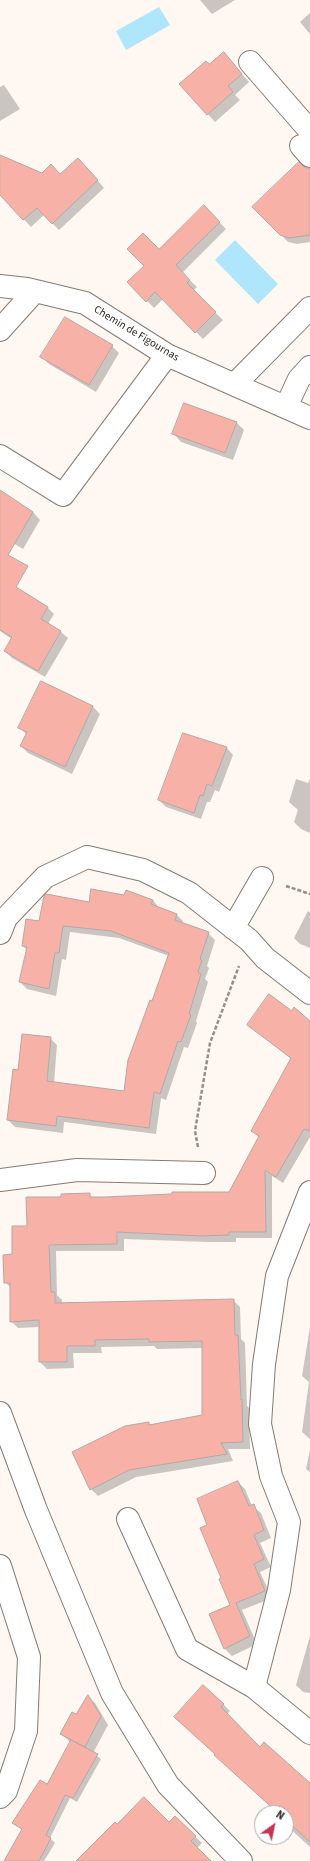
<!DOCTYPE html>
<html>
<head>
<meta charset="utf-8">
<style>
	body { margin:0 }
	#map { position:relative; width:310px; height:1861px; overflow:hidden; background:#fef7f2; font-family:"Source Sans 3",sans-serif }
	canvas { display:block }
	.north { position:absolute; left:254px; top:1805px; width:40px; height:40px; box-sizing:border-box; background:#fff; border:1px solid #aaa9a7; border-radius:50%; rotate:33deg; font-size:11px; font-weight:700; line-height:16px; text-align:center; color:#2b2724 }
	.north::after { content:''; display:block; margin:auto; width:14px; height:18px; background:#c63550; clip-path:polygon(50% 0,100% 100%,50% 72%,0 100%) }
</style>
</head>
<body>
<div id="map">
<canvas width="310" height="1861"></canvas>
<div class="north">N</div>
</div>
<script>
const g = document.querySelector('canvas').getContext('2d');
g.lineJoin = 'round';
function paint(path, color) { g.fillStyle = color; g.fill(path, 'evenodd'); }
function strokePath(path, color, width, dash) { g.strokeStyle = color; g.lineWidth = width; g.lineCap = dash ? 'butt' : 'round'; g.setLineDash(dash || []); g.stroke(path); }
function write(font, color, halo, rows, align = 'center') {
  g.font = font + ' "Source Sans 3",sans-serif'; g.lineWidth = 4; g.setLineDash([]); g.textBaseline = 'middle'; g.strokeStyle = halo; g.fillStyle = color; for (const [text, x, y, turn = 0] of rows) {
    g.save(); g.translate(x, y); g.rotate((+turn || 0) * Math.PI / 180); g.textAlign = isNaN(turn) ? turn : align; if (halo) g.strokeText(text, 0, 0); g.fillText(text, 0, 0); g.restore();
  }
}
const water = new Path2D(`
	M159,7L170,25L126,50L116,31Z
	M235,240L278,284L258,304L215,260Z`);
const shadow = new Path2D(`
	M200,0H235L212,14Z
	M310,13V34L300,22Z
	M231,61L249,82L235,95L240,100L215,122L181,84L209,65Z
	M4,85L20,109L0,121V87Z
	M0,163L42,174L60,175L85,166L104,188L59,230L44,215L31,227L0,194Z
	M310,189V242L297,244L288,242L254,207Z
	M204,207L226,229L182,273L197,287L193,291L223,320L203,339L163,299L154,308L129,282Z
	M112,346L119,353L96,392L49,364L42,357Z
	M236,422L244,430L233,460L181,442L174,434Z
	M0,492L33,512L40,520L23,549L8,540L0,538Z
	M5,582L48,608L54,614L48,624L61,632L68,638L45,677L12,658L5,651L12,639L0,631V589Z
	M92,706L100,714L72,774L28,753L21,746L26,734L19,727Z
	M226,747L233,755L219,792L215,790L210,802H207L201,819L166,807L159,800Z
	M296,779L308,783L310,779V833L301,829L294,822L298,810L289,802Z
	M127,891L153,900L159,908L176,914L183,921L182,924L208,933L215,940L207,966L209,968L205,979L208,982L196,1021L197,1023L188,1048L184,1047L166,1100L161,1098L156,1134L64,1122L63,1133L15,1127L8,1120L19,1071L50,1038L57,1045L54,1083L125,1092L169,956L119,938L70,932L66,960L62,959L56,996L27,989L20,982L27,950L23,946L40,923L90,903L125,896Z
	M308,911L310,913V948L300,944L294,938Z
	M292,1012L310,1022V1137L283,1183L272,1176V1238H236V1242H208L124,1239V1251H56L57,1295L62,1300V1304L233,1300L240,1307L241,1339L245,1343L247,1406L249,1408L250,1449H228L233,1461L136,1477L98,1496L91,1489L148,1423L151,1426L203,1416V1348L157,1349L154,1346L101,1347L102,1353H73L74,1368L47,1369L40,1362V1327L18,1328L11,1321V1288L5,1282L13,1255L28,1227L62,1198L89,1194L93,1198L229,1193L259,1138L253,1131L291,1059L249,1024Z
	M310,1327V1439L302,1432L309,1382L302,1376Z
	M310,1450V1472L306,1469Z
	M238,1482L245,1489L252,1506L261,1513L271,1538L260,1543L271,1567L260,1572L272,1598L242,1610L257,1644L232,1656L225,1649L232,1606L208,1526Z
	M310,1636V1693L303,1692L296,1685Z
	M88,1696L95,1703L108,1725L93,1753L101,1759L77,1802L70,1798L50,1838L55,1843L44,1861H5L23,1830L14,1823L47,1786L71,1743L62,1734L77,1716Z
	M223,1704L230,1711L227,1714L260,1748L310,1785V1847L286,1825V1813H277L182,1723Z
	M175,1817L202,1843L197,1848L210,1861H78L117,1826L169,1823Z`);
const building = new Path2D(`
	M224,52L242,74L228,86L233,92L207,115L179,84L206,61L209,64Z
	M0,155L42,173L51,164L60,174L78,158L98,180L52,224L37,208L23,220L0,195Z
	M299,162L306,168H310V235L289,238L280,235L252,207Z
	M204,205L220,222L176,265L190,280L187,283L216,312L195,333L155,292L146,302L127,282L144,266L127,249L143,233L159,249Z
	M65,317L113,345L89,385L40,357Z
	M184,403L237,422L225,453L172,434Z
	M0,490L33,512L8,555L28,566L16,587L48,607L41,619L61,631L38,671L4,651L12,637L0,630Z
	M41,681L93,706L65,767L20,746L27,732L18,728Z
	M183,733L227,747L212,786L207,784L203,796L200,795L194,813L158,800Z
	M91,889L124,895L126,890L153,900L151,904L177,914L175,920L209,932L200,959L202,960L198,972L201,974L189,1014L191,1015L181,1042L178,1041L160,1094L154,1092L149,1128L57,1116L56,1126L7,1120L13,1069L18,1070L22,1034L51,1037L47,1081L124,1091L128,1060L150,1000L152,1001L169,953L111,931L63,926L59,953H55L49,989L19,982L27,947L22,946L26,919L39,921L44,896L46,894L89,902Z
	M269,994L292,1011L294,1007L310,1021V1131L304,1129L276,1177L265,1170L266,1232H229V1235L201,1236L117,1232V1244L49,1245L51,1292H55V1303L234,1299L235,1335H238L241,1400L242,1399L243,1442L221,1443L227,1454L129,1470L90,1490L72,1452L125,1426L149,1422V1425L202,1415V1341L149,1342V1339L95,1340V1346H67V1362H39V1320L10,1322V1283H4L3,1255L12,1254V1226H27L26,1197H61V1194L90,1193V1197H104L172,1194V1192H229L259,1136L251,1131L291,1058L247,1025Z
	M238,1481L249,1506L254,1504L264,1530L254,1535L264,1559L254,1564L265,1591L236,1603L250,1636L224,1649L209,1614L230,1605L219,1579L221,1578L200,1528L207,1525L197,1499Z
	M203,1685L224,1704L221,1707L260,1747L264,1742L310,1783V1842L286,1820V1813H278L214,1755L215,1754L174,1717Z
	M88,1695L101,1716L85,1747L60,1734L72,1712L76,1714Z
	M71,1740L98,1754L73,1798L65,1795L46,1835L51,1838L39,1861H4L22,1829L12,1823L40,1780L47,1784Z
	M144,1797L169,1822L175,1816L196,1836L191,1841L211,1861H76L115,1822L117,1824Z`);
const path = new Path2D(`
	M286,886L310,894
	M198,1147L195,1131L210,1043L239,966`);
const minor = new Path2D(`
	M250,62L310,131
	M301,146L310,156
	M0,286L27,289L85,303L167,355L310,418
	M0,330L35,291
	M235,384L310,308
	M286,407L299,379L310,367
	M0,456L63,495L167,355
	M233,928L262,878
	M0,933L6,918L45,877L87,857L143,870L189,893L249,940L265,958L310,993
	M0,1180L77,1170L204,1173
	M0,1413L36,1510L112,1693L168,1785L241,1861
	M128,1519L187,1649L254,1687L310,1733
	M0,1566L29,1657L26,1731L6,1791L0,1797
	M254,1687L279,1590L289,1522L271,1476L260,1424L264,1364L277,1276L310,1192`);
const streetNames = [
	["Chemin de Figournas",136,334,31]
];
paint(water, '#afe6fc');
paint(shadow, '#0003');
paint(building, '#f8b1a7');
strokePath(building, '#b5a7a4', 1);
strokePath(minor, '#867b73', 24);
strokePath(path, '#958f8b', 2.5, [4, 2]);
strokePath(minor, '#fff', 22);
write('11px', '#2b2724', '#fff', streetNames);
</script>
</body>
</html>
